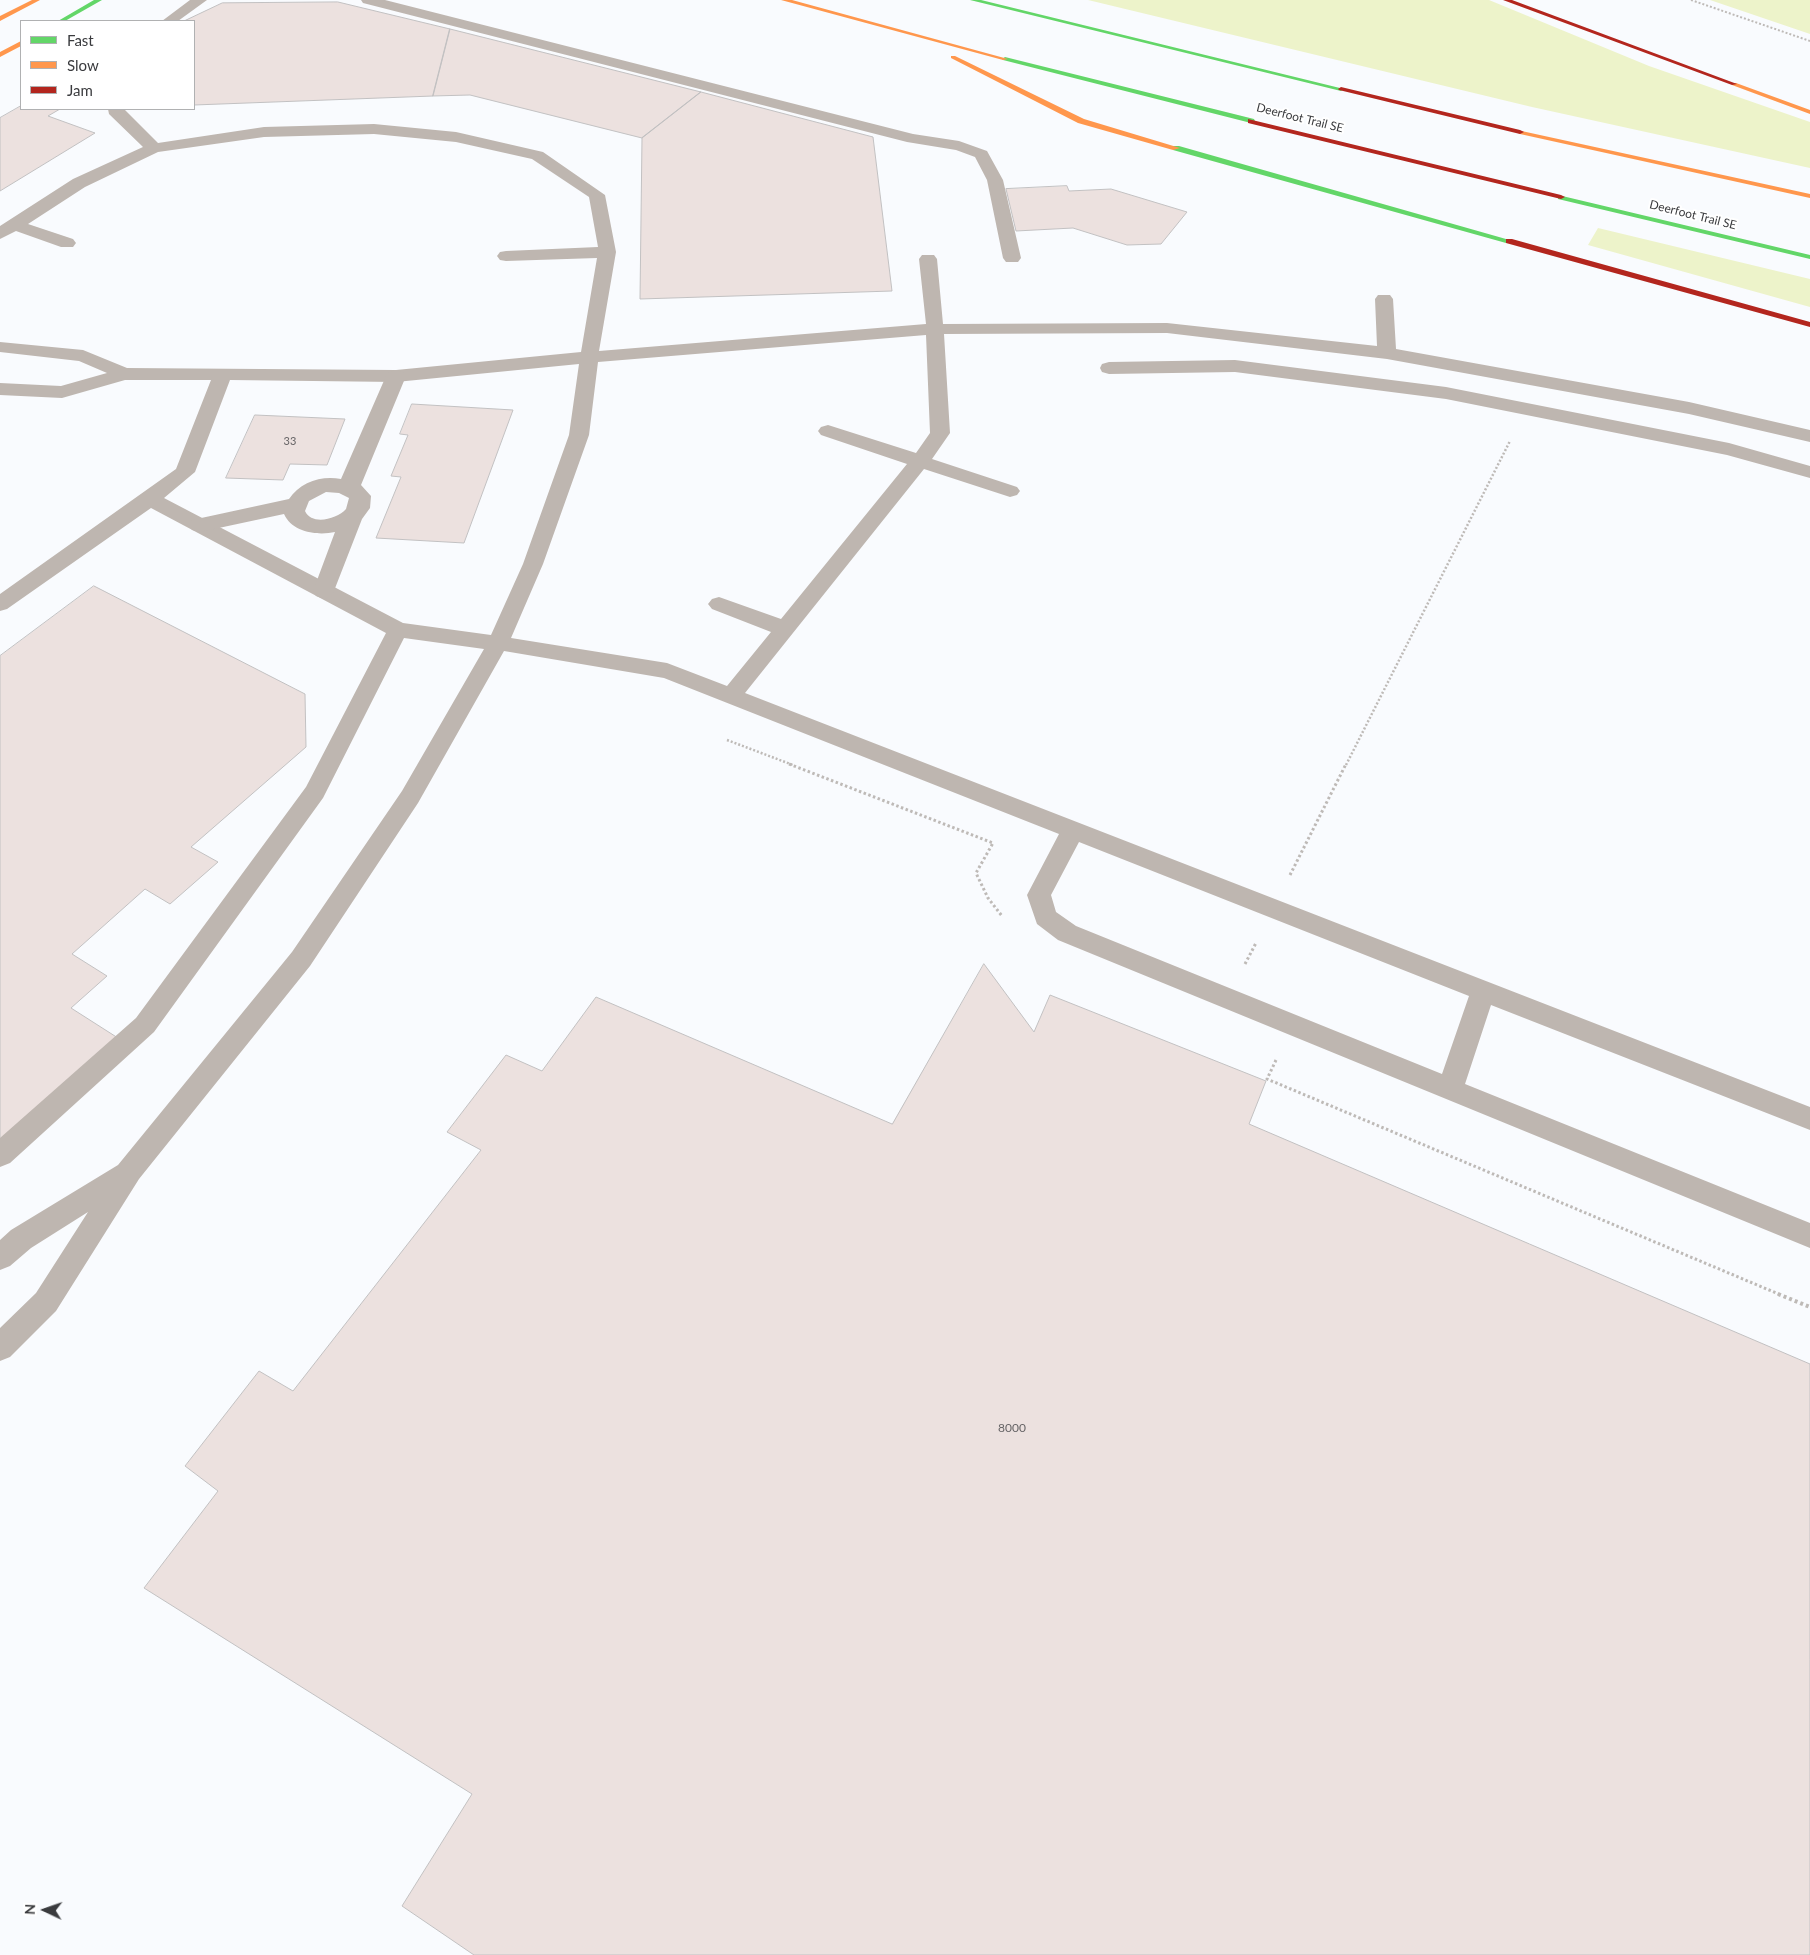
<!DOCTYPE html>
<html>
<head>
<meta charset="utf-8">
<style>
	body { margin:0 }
	#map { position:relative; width:1810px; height:1955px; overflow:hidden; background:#f9fbfe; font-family:Lato,sans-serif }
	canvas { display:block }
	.legend { position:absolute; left:20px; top:20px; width:175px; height:90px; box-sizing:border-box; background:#fff; border:1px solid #b0b1b2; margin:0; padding:6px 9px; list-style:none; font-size:15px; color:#3a3b3e }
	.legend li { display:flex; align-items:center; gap:10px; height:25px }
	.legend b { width:25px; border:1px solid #b0b1b2 }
	.north { position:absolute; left:20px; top:1885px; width:50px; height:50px; -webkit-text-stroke:4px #fff; paint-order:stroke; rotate:273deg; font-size:14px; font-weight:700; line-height:20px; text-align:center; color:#3a3b3e }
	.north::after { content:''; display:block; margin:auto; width:18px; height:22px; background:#3a3b3e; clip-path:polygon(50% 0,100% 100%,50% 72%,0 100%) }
</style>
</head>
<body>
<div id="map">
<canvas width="1810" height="1955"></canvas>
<ul class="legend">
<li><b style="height:6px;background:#63d668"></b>Fast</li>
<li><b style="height:6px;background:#ff974d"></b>Slow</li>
<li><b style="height:6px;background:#b3261e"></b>Jam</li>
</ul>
<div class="north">N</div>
</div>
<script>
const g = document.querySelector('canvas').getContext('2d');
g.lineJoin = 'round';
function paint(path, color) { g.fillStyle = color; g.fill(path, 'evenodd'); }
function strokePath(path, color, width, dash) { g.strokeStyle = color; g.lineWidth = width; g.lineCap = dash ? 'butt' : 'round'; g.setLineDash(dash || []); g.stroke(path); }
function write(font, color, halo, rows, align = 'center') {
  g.font = font + ' Lato,sans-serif'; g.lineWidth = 4; g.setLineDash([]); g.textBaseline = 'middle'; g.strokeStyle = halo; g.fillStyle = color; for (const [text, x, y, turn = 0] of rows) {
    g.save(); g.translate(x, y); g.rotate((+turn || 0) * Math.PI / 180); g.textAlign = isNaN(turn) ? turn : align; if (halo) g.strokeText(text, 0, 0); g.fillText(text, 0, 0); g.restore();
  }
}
const green = new Path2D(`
	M1088,0H1489L1649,66L1810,122V168L1532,107Z
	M1710,0H1810V34Z
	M1598,228L1810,279V307L1588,245Z`);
const building = new Path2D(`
	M338,2L450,29L433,96L194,105V21H184L222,3Z
	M450,29L701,92L642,138L470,95L433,96Z
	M701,92L873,137L892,291L640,299L642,138Z
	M21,106V109H60L48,116L95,133L0,191V118Z
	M1067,186L1069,191L1111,189L1187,212L1161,244L1127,245L1073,228L1016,231L1006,189Z
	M412,404L513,410L464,543L376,538L401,477L391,476L408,435L400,434Z
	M255,415L345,419L327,465L290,464L283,480L226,478Z
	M94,586L305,694L306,747L191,847L218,862L170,904L145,889L72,954L107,976L71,1008L118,1038L0,1146V656Z
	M984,964L1034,1032L1050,995L1266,1081L1249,1124L1810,1364V1955H474L402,1906L472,1794L144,1588L218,1491L185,1466L259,1371L293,1391L481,1150L447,1132L506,1055L542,1071L596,997L892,1124Z`);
const pathFar3 = new Path2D(`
	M1691,0L1810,41`);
const pathFar2 = new Path2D(`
	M727,740L793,765
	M1346,765L1510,441`);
const pathFar1 = new Path2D(`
	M789,764L993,843L976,873L988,898L1002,916
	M1290,875L1346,764
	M1245,964L1256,943
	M1276,1060L1267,1079L1781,1295`);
const path = new Path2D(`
	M1778,1294L1810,1307`);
const lane = new Path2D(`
	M190,0H207L178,21H162Z
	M361,0H385L913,134L959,141L987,151L1003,180L1021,258L1018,262H1006L1003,258L987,180L975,157L956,150L907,142L363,3Z
	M108,109H124L158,143L264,127L374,124L456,132L543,152L605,195L616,252L599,351L926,324L919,259L922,255H934L937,259L943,324L1167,323L1377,346L1375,299L1378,295H1390L1393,299L1396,349L1689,402L1810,430V442L1689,414L1387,359L1167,333L944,334L950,433L932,459L1017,487L1020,491L1017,495L1010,497L924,469L745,693L1810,1107V1130L1491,1005L1465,1084L1810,1223V1248L1058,940L1037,924L1027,895L1059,834L664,678L504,651L418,803L310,966L139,1179L56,1311L10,1357L0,1361V1328L36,1293L88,1212L31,1248L10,1266L0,1270V1240L11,1230L118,1165L292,952L402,791L484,649L404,638L323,798L154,1032L10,1163L0,1167V1138L136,1018L306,787L386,633L151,508L7,609L0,611V594L176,469L211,380H125L62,398L0,395V383L61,386L107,373L79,361L0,352V342L83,350L127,368L396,370L581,352L597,258L506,261L500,260L497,256L500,252L506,251L598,247L589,197L532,159L456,142L374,134L264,137L158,152L85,187L28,224L73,239L76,243L73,247H61L16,231L0,239V226L73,179L143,147L109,114ZM926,335L930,433L916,453L828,425L821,427L818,431L821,435L907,464L781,619L719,597L712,599L708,604L712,609L771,632L727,686L667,663L511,638L543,564L589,435L598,362ZM579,364L569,435L523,564L491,635L403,623L164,498L195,472L230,380L396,382ZM1079,842L1469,996L1442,1074L1076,926L1056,912L1051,895Z
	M1235,360L1446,387L1729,443L1810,466V478L1727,455L1446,399L1235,372L1109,374L1102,372L1100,368L1102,364L1109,362Z`);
const street = new Path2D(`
	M396,370L403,372L406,376L361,485L371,496L370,508L362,519L332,596L324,599L316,596L313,591L335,532C317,536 292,532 284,514L200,532L192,530L189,525L192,520L289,499C300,482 322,475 341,479L386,376L389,372ZM326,492L339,493L349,498L346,509C337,519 312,526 305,511L309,501Z`);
const fast = new Path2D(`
	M94,0H102L65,21H58Z
	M970,0H981L1344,89L1341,91Z
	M1005,57L1254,119L1255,121L1251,123L1003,60L1002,59Z
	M1173,146H1179L1513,241L1506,243L1173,150Z
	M1558,195L1810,255V259L1558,199Z`);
const slow = new Path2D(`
	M32,0H40L0,21V16Z
	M781,0H792L1008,59L1003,60Z
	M21,41V46L0,57V52Z
	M951,56H955L1084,119L1180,148L1173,150L1078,123L951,58Z
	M1732,83H1736L1810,110V114L1732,85Z
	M1517,130L1810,194V198L1520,134L1516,132Z`);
const jam = new Path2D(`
	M1503,0H1512L1737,84L1732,85Z
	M1341,87L1520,130L1524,132L1520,134L1339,90L1338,89Z
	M1248,119L1561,195L1565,197L1561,199L1248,123Z
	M1506,239H1512L1810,322V327L1506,243Z`);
const farNumbernames = [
	["33",290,441]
];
const farStreetnames = [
	["Deerfoot Trail SE",1300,118,14],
	["Deerfoot Trail SE",1693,215,14]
];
const numberNames = [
	["8000",1012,1428]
];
paint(green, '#edf3ca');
paint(building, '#ece1df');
strokePath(building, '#c2c1c2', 1);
strokePath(pathFar3, '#bebab7', 2, [2, 2]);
strokePath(pathFar2, '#bebab7', 2.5, [2, 2]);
strokePath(pathFar1, '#bebab7', 3, [2.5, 2.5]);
strokePath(path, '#bebab7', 4, [3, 3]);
paint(lane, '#beb6b0');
paint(street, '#beb6b0');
paint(fast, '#63d668');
paint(slow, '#ff974d');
paint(jam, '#b3261e');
write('11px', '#666466', null, farNumbernames);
write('12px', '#3a3b3e', '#fff', farStreetnames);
write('12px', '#666466', null, numberNames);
</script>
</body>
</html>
